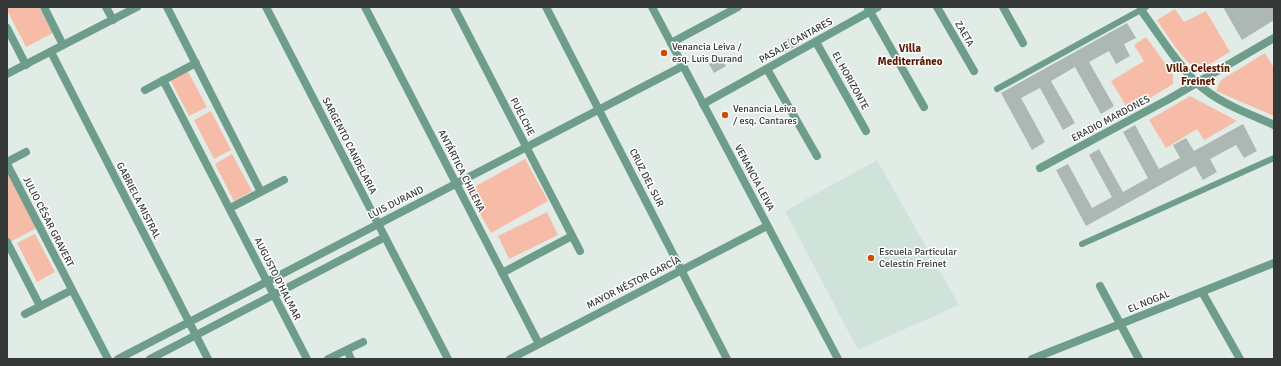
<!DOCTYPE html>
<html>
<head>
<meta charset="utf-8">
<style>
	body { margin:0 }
	#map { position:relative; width:1281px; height:366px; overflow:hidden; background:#e1ece7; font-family:Signika,sans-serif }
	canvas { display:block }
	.frame { position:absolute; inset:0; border:8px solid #343836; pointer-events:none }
</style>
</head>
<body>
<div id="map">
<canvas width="1281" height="366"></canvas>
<div class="frame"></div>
</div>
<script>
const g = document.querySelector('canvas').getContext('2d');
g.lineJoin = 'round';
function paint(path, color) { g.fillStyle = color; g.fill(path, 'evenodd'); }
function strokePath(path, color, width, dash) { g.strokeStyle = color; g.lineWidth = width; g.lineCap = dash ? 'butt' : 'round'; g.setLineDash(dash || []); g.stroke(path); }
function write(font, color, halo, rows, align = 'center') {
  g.font = font + ' Signika,sans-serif'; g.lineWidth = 3; g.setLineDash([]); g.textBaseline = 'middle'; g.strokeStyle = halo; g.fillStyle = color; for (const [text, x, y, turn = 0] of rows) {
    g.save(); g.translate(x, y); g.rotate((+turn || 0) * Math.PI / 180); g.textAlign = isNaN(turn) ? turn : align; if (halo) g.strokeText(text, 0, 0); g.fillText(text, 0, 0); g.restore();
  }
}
const built = new Path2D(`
	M877,160L959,305L858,350L785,211Z`);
const green = new Path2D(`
	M7,7H39L53,33L26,47L7,10Z
	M1175,9L1184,22L1206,11L1230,52C1224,55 1205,68 1200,69C1188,70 1164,30 1157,20Z
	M1146,37L1173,74V84L1129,111L1111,81L1144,61L1134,45Z
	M1265,53L1274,68V116L1216,91L1221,80Z
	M187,70L207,107L189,116L170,79Z
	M1190,96L1237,121L1204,140L1197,129L1166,148L1149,120Z
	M211,111L231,150L214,159L194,120Z
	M232,154L252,191L234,201L215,164Z
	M525,159L548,201L491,233L467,191Z
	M7,173L37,228L10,242L7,234Z
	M547,212L558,235L509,259L498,236Z
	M35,234L55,272L37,282L17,243Z`);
const building = new Path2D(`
	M1223,7H1274V20L1242,40Z
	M1127,23L1136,38L1124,44L1130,56L1116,64L1109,51L1089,62L1114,106L1101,114L1075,67L1051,81L1075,123L1063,130L1040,88L1021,98L1045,142L1032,150L1001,93Z
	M793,36L798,45L783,53L779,44Z
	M721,57L726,66L714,73L709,64Z
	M1243,124L1257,151L1244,158L1236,145L1210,159L1217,172L1203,180L1195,166L1086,226L1056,170L1068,164L1092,208L1112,197L1089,155L1099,149L1123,192L1148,178L1123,132L1135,125L1159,169L1180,158L1173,145L1186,138L1194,151Z`);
const service = new Path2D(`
	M997,89L1146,7
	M1082,244L1274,158`);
const minor = new Path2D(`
	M44,7L63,45
	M106,7L113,20
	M167,7L261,192
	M266,7L448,359
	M365,7L539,344
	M454,7L580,251
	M546,7L727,359
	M937,7L974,71
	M1003,7L1023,43
	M868,8L924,107
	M1141,10C1158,33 1176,63 1197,83C1218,103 1248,113 1274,125
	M7,28L26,65
	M816,42L866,131
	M671,43L738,7
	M51,52L208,359
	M767,69L817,156
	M163,80L307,359
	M145,90L196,63
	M703,104L878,7
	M7,162L26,152
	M7,164L108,359
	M1040,168L1169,99L1274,38
	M230,208L284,180
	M7,242L40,306
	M502,273L572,236
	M1100,286L1139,359
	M1202,292L1240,359
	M25,314L72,290
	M347,350L351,359
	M118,359L683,66
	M150,359L385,237
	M328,359L363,342
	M510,359L767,226
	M1032,359L1274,263`);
const tertiary = new Path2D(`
	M652,7L838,359
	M7,74L137,7`);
const markers = [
	[664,53,4,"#d04c04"],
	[725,115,4,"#d04c04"],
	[871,258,4,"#d04c04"]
];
const streetNames = [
	["ZAETA",964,34,60],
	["PASAJE CANTARES",796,41,-29],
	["EL HORIZONTE",850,81,61],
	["PUELCHE",522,117,63],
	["ERADIO MARDONES",1111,119,-28],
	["SARGENTO CANDELARIA",349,146,63],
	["ANTÁRTICA CHILENA",461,171,63],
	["CRUZ DEL SUR",646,178,63],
	["VENANCIA LEIVA",754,178,62],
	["GABRIELA MISTRAL",138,201,63],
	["LUIS DURAND",396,203,-27],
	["JULIO CÉSAR GRAVERT",48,222,63],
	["AUGUSTO D'HALMAR",277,279,63],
	["MAYOR NÉSTOR GARCÍA",634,283,-27],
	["EL NOGAL",1149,302,-22]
];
const poiNames = [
	["Venancia Leiva /",672,47],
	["esq. Luis Durand",672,59],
	["Venancia Leiva",733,109],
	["/ esq. Cantares",733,121],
	["Escuela Particular",879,252],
	["Celestín Freinet",879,264]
];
const neighbourhoodNames = [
	["Villa",910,49],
	["Mediterráneo",910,62],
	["Villa Celestín",1198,69],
	["Freinet",1198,82]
];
paint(built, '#d0e3db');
paint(green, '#f7bca7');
paint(building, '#adb7b3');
strokePath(service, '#6f9d8b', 6);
strokePath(minor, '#6f9d8b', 8);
strokePath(tertiary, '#6f9d8b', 8);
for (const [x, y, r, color] of markers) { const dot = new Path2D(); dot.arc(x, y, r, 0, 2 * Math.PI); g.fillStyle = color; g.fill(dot); strokePath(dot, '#fff', 1.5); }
write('10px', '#343836', '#fff', streetNames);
write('10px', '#343836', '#fff', poiNames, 'left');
write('bold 11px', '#591900', '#fff', neighbourhoodNames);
</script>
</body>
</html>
